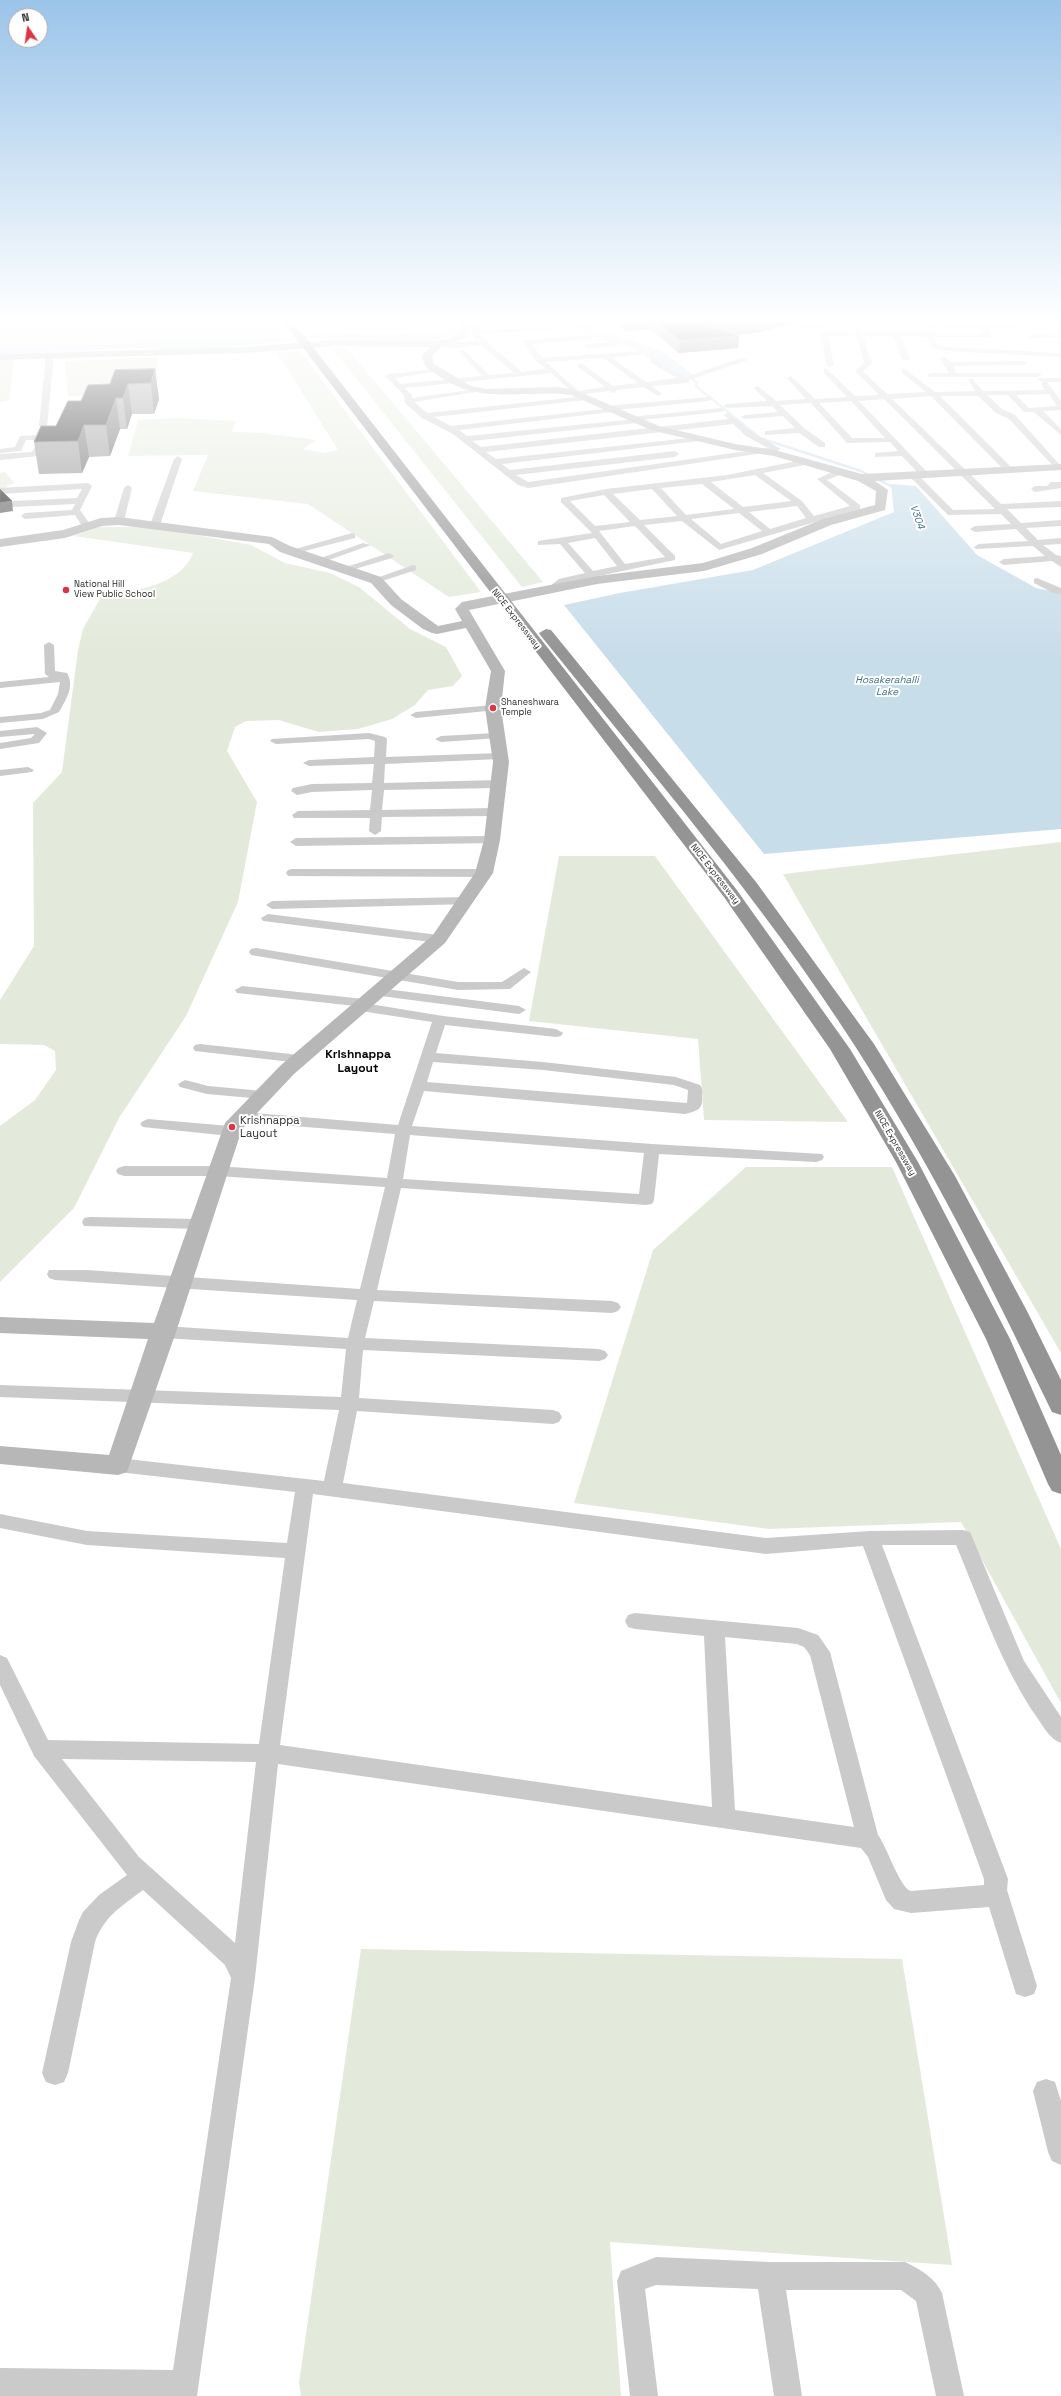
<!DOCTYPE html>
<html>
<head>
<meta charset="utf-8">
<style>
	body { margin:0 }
	#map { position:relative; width:1061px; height:2396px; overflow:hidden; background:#fff; font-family:"Space Grotesk",sans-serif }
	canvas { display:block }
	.north { position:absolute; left:8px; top:8px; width:40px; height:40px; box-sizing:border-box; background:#fff; border:1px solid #ababab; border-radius:50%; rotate:347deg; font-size:11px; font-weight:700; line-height:16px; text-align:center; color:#2d2d2d }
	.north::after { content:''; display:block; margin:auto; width:14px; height:18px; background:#de3544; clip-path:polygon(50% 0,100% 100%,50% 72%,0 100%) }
</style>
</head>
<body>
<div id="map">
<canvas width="1061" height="2396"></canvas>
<div class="north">N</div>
</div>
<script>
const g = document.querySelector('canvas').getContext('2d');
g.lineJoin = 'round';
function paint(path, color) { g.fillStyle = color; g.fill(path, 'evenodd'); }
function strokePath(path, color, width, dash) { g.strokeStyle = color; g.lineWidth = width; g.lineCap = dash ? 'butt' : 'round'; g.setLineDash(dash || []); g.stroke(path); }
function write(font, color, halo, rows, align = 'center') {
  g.font = font + ' "Space Grotesk",sans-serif'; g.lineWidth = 4; g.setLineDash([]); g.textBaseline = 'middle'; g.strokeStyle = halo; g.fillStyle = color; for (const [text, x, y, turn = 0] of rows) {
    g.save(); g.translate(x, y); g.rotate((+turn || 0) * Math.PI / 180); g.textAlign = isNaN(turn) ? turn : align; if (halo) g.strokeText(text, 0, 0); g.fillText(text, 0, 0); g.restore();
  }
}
const green = new Path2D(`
	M0,319H272L285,337L0,348Z
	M326,319H438C421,333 352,335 333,325C330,324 328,321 326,319Z
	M346,347L543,582L522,587L332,348Z
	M300,351L481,592L449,597L308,504L193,491L208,455L128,456L138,420L177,418L236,421L231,432L262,433L316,440L303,449L324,453L338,450L277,352Z
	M158,357L155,395L68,396L65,361Z
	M14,359L9,401L0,402V360Z
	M5,472L14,483L7,486L6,490L0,491V473Z
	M98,527H153L251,545L285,563L330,573L359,587L410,629L446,647L462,676L453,686L428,690L415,705L392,719L358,729L319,732L279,720L246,721L235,727L227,751L257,802L238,902L186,1016L119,1118L74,1208L0,1282V1126L35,1100L56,1070L55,1051L44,1045L0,1044V1000L34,946L33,803L62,772L78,650L83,629L101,597C133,590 180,587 193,553L74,536Z
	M1061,842V1353L783,874Z
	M559,856H655L848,1122L704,1120L698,1039L529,1021Z
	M746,1167H892L1061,1549V1703L961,1522L769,1529L574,1503L653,1250Z
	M361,1949L902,1959L952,2265L610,2242L621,2396H301L299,2383Z`);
const water = new Path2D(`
	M490,319H549L488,323L476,331H473L468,321Z
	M551,319H570L664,352L694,376L681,378L630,346L611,343Z
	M458,327L459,332L442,339L426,341L321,338L316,333L426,334Z
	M285,337L289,341L203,349L131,348L0,354V348Z
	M891,484L916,486L977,555L1036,588L1061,593V829L764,854L564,605L620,593L753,570L894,512Z`);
const stream = new Path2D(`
	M281,340L324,335
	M688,375L697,383L696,386L760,438L861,471L895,488`);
const street = new Path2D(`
	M466,319H489L463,323L460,321Z
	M976,319H982L986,324L1061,322V326L988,328L992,337H934L938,345L946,347L1061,353V357L946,351L932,348L927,337L901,336L910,359L906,361L902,359L893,336H863L872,363L863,371L887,394L926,392L902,373V369H905L935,392L975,391L968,380L972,378L983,391L1045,390L1041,384L1043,382L1038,380L1039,378H1061V382H1047L1061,401V410L1043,411L1061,429V435L1034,412H1024L1008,395H987L1002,409L1015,415L1060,465L1061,467L1057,470L1009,419L996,413L978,396H940L1012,468V472H1006L931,396L892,399L1001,504L1061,501V507L1007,509L1021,523L1061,520V526L1026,528L1038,540L1061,538V544L1043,545L1056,555L1061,556V567L1052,561L1004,565L999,562L1004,559L1045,556L1033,546L976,549L974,547L979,544L1028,541L1016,529L975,532L970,529L975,526L1011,524L1001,514L948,515L910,477V473H916L953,510L995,509L884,399L859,401L927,472V476H921L902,456L875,457V453L898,451L890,442L847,443L811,403L780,405L804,428L825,443V447H819L799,433L765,435V431H768L795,428L783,416L745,419L741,417L745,415L778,412L772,406L727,408L723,406L727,404L767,401L754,388L758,386L776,401L806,399L787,378L791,376L815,399L847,397L824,373V369H827L855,396L879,395L855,371L864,363L856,336H828L834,365L830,367L826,365L821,332H855L852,324L856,322L978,324ZM860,326L981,328L984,333L862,332ZM1049,394L1057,406L1029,408L1016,395ZM851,401L885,438H852L819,403Z
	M800,324H821L825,326L821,328L798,327L796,326Z
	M548,327L552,329L550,330L465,335L461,333L465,331Z
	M1061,333V337L1031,338L1027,336L1031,334Z
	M473,335H479L488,340V343L522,372L546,369L537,362L523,342L524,340L588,335L592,337L591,339L532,344L542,358L641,351V355H638L612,358L646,382L677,378L651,363V359H654L685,377L741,358L748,360L689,380V383L652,386L662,394L658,396L643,387L617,390L614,393L610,391L577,395L570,394V390L551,373L405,388L412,395V398L477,389L481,391L414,402L427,413L586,396L590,398L586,400L434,417L451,426L603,409L606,406L709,397L713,399L709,401L616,410L612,412L459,430L467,436L626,420L630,417L721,408L725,410L721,412L641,420L637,423L472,441L481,447L728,419L724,415L728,413L752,432L781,449L777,451L528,488L518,485L453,434L422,418L405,403L404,395L385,376L389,374L435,369L439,371L395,378L401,384L482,376L459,351L463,349L489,375L514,373L481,345L452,348L433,345C438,342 468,342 476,341ZM603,358L638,383L613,386L581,363L577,365L578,367L605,387L578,391L546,362ZM733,424L746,436L768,448L528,482L516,475L675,457L679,454L675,451L510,470L502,464L699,441L703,439L699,437L496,459L486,452Z
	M615,342H618V346L587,348L583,346L587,344Z
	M50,353L54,355L47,426L43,428L39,426L46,355Z
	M944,356L950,362L1023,361L1027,363L1023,365L953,366L956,373H1038L1042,375L1038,377H928L927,375L931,373H949L940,358Z
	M45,435L49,437L38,456L0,460V454L32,452L39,440H26L21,451L0,453V449L15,447L20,436Z
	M178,456L182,459L160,525L152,527L150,525L174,459Z
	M807,459L811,462L810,464L763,473L802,501L814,516L850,506L817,479L836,470H842V474L827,480L860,505V509L719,550L682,521L644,525L675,556V560L565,583L555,589L550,586L559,579L585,573L560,544L538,545V541L592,533L561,502V498L606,489L727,475ZM755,475L791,501L743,507L711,482ZM702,484L734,509L686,515L661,488ZM652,489L677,516L640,520L613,494ZM604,495L630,522L595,526L570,501ZM797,506L806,518L770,529L749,512ZM739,513L762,531L721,544L691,519ZM635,526L665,557L625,564L599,531ZM595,538L617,566L593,571L568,543Z
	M1051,482H1061V488L1035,492L1031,489L1035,486H1047Z
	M88,483L92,486L80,510L92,527L87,530L84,529L75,515L25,519L21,516L25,513L72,510L75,504L13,507L9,504L13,501L77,498L82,489L0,494V488Z
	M128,485L132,488L124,521L116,523L114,521L124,488Z
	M352,533L355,534V538L293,554L288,551Z
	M363,543L371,545L323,562L315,560Z
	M389,553L394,556L392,558L345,572L340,569Z
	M413,565L416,566V570L376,583L371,580Z
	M1037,578L1061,588V594L1053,593L1034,583V579Z
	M49,642L54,645L55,671L67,673C75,686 66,700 59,712L43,719L0,723V717L41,713L50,710L58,694L60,682L0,688V682L49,677L45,674L44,645Z
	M493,705L497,706V710L416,718L410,715L416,712Z
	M37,727L47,733L39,743L0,749V743L31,738L35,734L0,737V731Z
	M369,733L385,737L387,739L386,757L500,753L506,756L500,759L385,764L384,783L498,780L504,784L498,788L384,790L382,810L495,808L501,812L495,816L382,817L381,831L375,835L369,831L370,818H294L292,815L298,811L370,810L372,790L312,792L297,795L291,791L293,788L312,784L372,783L374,764L309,766L303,763L309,760L374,757L375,741L369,739L276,744L270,741L272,739Z
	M495,733L501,736L499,738L441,742L435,739L441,736Z
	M28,767L34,770L32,772L0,776V770Z
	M492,836L498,840L496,843L296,846L290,842L296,838Z
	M292,869H484L490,873L484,877L288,876L286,873L288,870Z
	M466,897L472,901L471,904L272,909L266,905L272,901Z
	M268,914L439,935L446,939L439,943L263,921L261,918Z
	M256,948L458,982H502L524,968L531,972L510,989L458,990L251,955L249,952L251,949Z
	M242,986L364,999L369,1000L370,1004L443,1016L556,1029L563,1033L561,1036L556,1037L445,1025L436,1053L543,1062L676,1077L700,1085C703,1089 702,1093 702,1098C703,1110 696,1111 685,1114L424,1091L412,1126L652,1144L822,1154L824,1157L822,1160L816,1162L659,1154L654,1200L652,1204L646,1205L401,1188L377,1290L612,1301L618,1303L621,1307L618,1311L612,1313L374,1301L365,1338L599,1349L605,1351L608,1355L605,1359L599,1361L363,1350L359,1398L553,1410L559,1412L562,1417L559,1422L553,1424L357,1411L343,1483L766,1538L870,1531L963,1530L970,1532L1024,1661L1061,1717V1743C1050,1739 1045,1729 1038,1719C1001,1666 981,1604 956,1545H882L1008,1879L1007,1890L1037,1986L1034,1994L1025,1997L1016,1994L989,1907L911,1913L894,1909L886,1900L868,1857L861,1848L278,1764L255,1978L197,2396H0V2368L173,2370L231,1978L225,1965L143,1890C122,1906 104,1916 95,1942L68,2073L64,2082L55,2085L46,2082L42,2073L71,1942L79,1920L83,1912L99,1895L127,1875L34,1756L0,1685V1655L7,1658L48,1740L259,1744L285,1558L87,1545L0,1528V1514L87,1531L287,1543L295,1492L118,1472L111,1470L109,1465L111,1460L118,1458L324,1481L339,1410L0,1397V1385L341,1397L346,1349L164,1338L158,1336L155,1332L158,1328L164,1326L348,1338L357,1300L55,1280L49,1278L47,1274L49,1270H87L360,1289L385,1187L217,1176H124L118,1174L116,1171L118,1168L124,1166H217L387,1178L395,1134L242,1122L234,1117L242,1112L398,1125L432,1022L361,1011L356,1010L355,1006L237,993L235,990ZM433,1062L543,1070L674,1085L688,1090L687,1103L427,1082ZM410,1135L644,1153L639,1194L403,1179ZM313,1494L766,1554L863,1546L984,1879V1885L911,1891C901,1890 886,1845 878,1835L830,1652L818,1635L798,1628L635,1613L628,1615L625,1621L628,1627L635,1629L704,1636L712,1807L280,1745ZM725,1637L797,1644L804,1647L810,1655L854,1827L735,1810ZM62,1759L256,1762L235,1943L139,1857Z
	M378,988L519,1006L526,1010L519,1014L373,995L371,992L373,989Z
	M200,1044L300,1055L307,1059L300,1063L195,1051L193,1048L195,1045Z
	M185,1080L208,1086L263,1091L270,1095L263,1099L207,1094L180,1087L178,1084Z
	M148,1119L230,1126L238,1131L230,1136L143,1127L140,1124L143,1121Z
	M90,1217L200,1219L206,1220L208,1224L206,1228L200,1229L84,1226L82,1222L84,1218Z
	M1046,2079L1055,2082L1061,2101V2165L1052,2161L1048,2152L1033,2091L1037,2082Z
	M656,2257L770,2262H905C920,2269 935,2278 942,2293L964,2396H936L916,2301L901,2290H786L802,2396H774L758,2289L656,2285L645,2289L658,2396H630L617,2281L621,2271Z`);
const secondary = new Path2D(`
	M457,319H467L471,329C464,345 453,339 441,347C438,349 435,354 432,356L434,364L471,386L487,389L557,387L573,389L659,426L735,444L775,450L862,474L1061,464V470L875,481L888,490L885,510L831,525L762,554L704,571L597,584L469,610L505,671L501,708L509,762L500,840L493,873L445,943L294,1074L242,1129L176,1332L127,1472L118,1475L0,1464V1446L109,1455L148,1339L0,1333V1317L154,1323L225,1123L280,1066L433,935L475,873L484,840L493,762L485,708L491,671L466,628L437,634L432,633L423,629L391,605L371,583L280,552L269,544L119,525L102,526L65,538L0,547V539L63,530L101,518L119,517L272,537L290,546L381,577L401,599L438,626L462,621L455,609L462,602L597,576L703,563L752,548L823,519L875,505L876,491L858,481L774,456L735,450L651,430L571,395C523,389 482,406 439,376C429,370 424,367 422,356L430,347L335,346L245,353L0,360V354L245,347L335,340L433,341C443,340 456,340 461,329Z`);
const highway = new Path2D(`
	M281,319H291L736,889L850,1049L918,1162L1010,1339L1061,1455V1494L1052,1491L1048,1484L986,1339L896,1162L830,1049L724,897Z
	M546,629L551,630L756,882L874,1044L955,1176L1028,1313L1061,1380V1415L1052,1412L1049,1406C990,1283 929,1161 855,1046C762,901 649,770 541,636L539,633Z`);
const wall = new Path2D(`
	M610,319H809L756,333L736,335L739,336L738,348L679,353L650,329L624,331Z
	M155,369L159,399L154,414H132L127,429H120L110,456L89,457L82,473L39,474L34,442L56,426L81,401L110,384Z`);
const shadedWall = new Path2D(`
	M624,319H650V329L624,331Z
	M765,319H809L756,333L703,337L704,325Z
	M739,336L738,348L679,353L680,340Z
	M155,369L159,399L154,414L151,383Z
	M128,384L132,414L127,429L123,398Z
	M116,398L120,429L110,456L106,425Z
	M84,425L89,457L82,473L78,441Z
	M12,501L13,511L0,513V503Z`);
const building = new Path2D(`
	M653,319H765L757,321L704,325L739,336L680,340Z
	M155,369L151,383L128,384L123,398H116L106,425H84L78,441L34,442L41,426H56L68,401H81L88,385L110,384L115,370Z
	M0,489L12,501L0,503Z`);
const markers = [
	[66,590,4,"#de3544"],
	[493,708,4,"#de3544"],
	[232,1127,4,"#de3544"]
];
const farPoinames = [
	["National Hill",74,585],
	["View Public School",74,595],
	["Shaneshwara",501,703],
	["Temple",501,713]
];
const farStreetnames = [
	["NICE Expressway",516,619,52],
	["NICE Expressway",715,874,52],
	["NICE Expressway",895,1143,60]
];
const farWaternames = [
	["V304",917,517,70],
	["Hosakerahalli",887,680],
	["Lake",887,692]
];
const poiNames = [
	["Krishnappa",240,1121],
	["Layout",240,1134]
];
const neighbourhoodNames = [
	["Krishnappa",358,1055],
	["Layout",358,1069]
];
paint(green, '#e3eadb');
paint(water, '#c8ddea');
strokePath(stream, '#c8ddea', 2.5);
paint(street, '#cacaca');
paint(secondary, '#b7b7b7');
paint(highway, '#949494');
paint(wall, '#8a8a8a');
paint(shadedWall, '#5a5a5a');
paint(building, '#141414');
strokePath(building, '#5a5a5a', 1);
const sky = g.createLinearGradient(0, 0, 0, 654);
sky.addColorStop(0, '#9bc4e9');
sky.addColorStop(0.49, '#fff');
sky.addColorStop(1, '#ffffff00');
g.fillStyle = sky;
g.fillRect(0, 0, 1061, 654);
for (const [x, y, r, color] of markers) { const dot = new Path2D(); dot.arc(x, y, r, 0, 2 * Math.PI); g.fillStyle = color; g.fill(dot); strokePath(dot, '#fff', 1.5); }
write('9px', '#2d2d2d', '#fff', farPoinames, 'left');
write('9px', '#2d2d2d', '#fff', farStreetnames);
write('italic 10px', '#3f6f8c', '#fff', farWaternames);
write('11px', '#2d2d2d', '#fff', poiNames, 'left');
write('bold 12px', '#000', '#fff', neighbourhoodNames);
</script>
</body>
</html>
